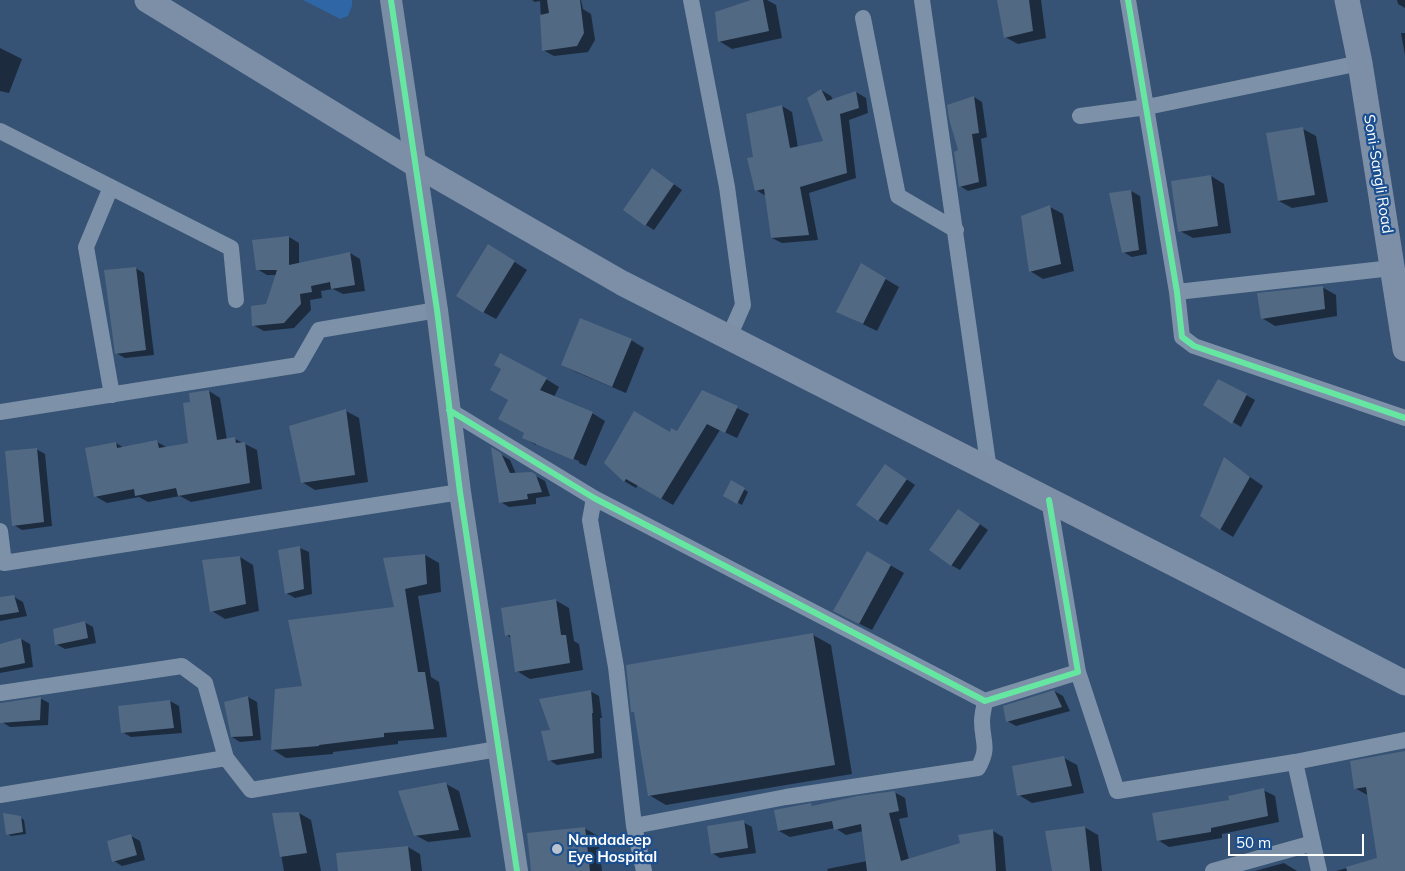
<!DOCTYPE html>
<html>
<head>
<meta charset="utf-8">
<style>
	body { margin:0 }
	#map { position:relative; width:1405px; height:871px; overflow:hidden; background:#365274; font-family:Mulish,sans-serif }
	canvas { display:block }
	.scale { position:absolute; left:1228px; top:834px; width:136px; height:22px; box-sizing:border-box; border:2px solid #fff; border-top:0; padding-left:6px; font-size:15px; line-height:18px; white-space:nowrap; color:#fff; -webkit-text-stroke:4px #1b4f8f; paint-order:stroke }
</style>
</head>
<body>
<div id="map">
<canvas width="1405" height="871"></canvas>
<div class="scale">50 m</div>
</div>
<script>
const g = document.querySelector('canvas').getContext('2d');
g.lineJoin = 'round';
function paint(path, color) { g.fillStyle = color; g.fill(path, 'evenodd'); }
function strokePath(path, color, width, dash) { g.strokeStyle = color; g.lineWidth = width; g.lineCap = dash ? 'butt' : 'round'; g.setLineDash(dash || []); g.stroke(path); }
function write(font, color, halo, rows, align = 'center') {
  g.font = font + ' Mulish,sans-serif'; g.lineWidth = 4.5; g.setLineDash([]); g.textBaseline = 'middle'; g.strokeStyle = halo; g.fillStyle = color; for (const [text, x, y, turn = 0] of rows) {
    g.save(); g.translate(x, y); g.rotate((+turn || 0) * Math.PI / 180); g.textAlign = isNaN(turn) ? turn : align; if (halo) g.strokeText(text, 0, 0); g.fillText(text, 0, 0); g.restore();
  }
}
const green = new Path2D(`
	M303,0H352V6L348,16L340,19Z`);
const shadow = new Path2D(`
	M532,0H581L583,9L591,14L595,40L588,52L554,56L543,50L540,1L535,2Z
	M755,0H767L776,5L782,38L732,49L719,41Z
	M998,0H1041L1046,38L1018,44L1005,37Z
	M1397,0H1405V8L1398,4Z
	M1401,33H1405V55Z
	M0,48L22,59L9,93L0,91Z
	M821,90L831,96L833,100L856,92L866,98L868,113L849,120L856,178L809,193L818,240L782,243L772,238L766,196L756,190L755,158L782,106L792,112L798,148L825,142Z
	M974,97L982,102L987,137L981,139L987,186L968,191L960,186V151Z
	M1303,129L1316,136L1328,202L1292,208L1279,201Z
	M661,175L682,190L654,230L646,225Z
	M1211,176L1224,184L1231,233L1193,238L1180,231Z
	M1131,191L1140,196L1147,254L1132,257L1123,252L1110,194Z
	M1050,207L1063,214L1074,271L1043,279L1030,271Z
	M289,237L299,243V264L350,253L360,259L365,291L343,294L333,289L321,291L322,298L310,300L311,310L294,328L264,331L253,325L267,305L277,275H267L257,269Z
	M501,253L527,270L496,319L483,312Z
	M862,265L899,287L877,331L838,312Z
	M135,268L144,273L154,355L125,358L116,353Z
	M1322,287L1336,295L1337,316L1275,326L1262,318Z
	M631,340L644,348L626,393L576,372L563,365Z
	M546,379L559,387L554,397L592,413L605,421L586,466L579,463V461L536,443V445L524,438L525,433L512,426Z
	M209,391L220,398L227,440L235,439L257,450L262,489L191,502L180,496L148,502L139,497L107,503L95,496L116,443L124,448L157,442L168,448L190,444L192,403Z
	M703,391L749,414L737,438L720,430L673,505L638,485L636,488L624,481L635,413L670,434L678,433Z
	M1246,395L1255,400L1241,427L1205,405Z
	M346,411L359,418L368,482L315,490L302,482Z
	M36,449L45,454L52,526L22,530L14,525Z
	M493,450L510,460L516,474H532L545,481L550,496L536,498V504L509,507L501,502Z
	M1224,459L1263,486L1233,537L1220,529Z
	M886,465L915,485L887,525L878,520Z
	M732,482L748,492L742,505L724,495Z
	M967,515L988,530L960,570L951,565Z
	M300,548L309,552L312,594L295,598L286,593Z
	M867,552L904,573L872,630L848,618Z
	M425,555L439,563L441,592L418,596L431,677L439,682L447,737L398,741V744L333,752V754L286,758L272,749L304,687L396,608L385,560Z
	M240,557L253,565L259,611L225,619L212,611Z
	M14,597L23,602L27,616L0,621V598Z
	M555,600L569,608L574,641L579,644L583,670L530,679L517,671L511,638L507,635Z
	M84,622L93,627L96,643L65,649L56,644Z
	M813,635L831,645L852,774L666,805L649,795L635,713L632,711Z
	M21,639L30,644L33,667L0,673V645Z
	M590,691L599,696L602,718H600L602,758L557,765L549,760L552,731Z
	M1054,691L1063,696L1070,711L1016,726L1007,721Z
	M248,697L257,702L261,740L240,742L232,737Z
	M40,698L49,703L48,725L10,727L2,722L0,703Z
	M170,701L179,706L182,733L131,737L122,732Z
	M1405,753V871H1336L1379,859L1369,796L1355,788Z
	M1064,758L1077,765L1084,793L1032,803L1019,795Z
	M446,784L459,791L471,837L428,842L415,835Z
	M1263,790L1275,796L1279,822L1222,834V838L1169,847L1158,840L1230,801Z
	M894,792L905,798L908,817L899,819L909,860L962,844L993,831L1003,837L1006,871H828L827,869L867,861L863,831L846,835L835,828L790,837L779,831L811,805L814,807Z
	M299,813L311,820L321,871H284L274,814Z
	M20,817L24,820L26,834L11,836L8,834Z
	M743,822L752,827L756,853L720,858L712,853Z
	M1084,827L1098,835L1102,871H1054Z
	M584,828L598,836L602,871H533Z
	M131,836L140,841L145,860L122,866L114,861Z
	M408,847L420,854L422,871H338Z
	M1284,863L1297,871H1255Z`);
const building = new Path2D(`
	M547,0H580L584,33L577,46L542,51L540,15L549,13Z
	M751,0H763L769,31L718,42L715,12Z
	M997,0H1029L1033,31L1004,38Z
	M821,89L827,101L856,91L859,108L840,114L847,173L800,187L809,235L771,238L764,189L755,191L747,158L753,157L746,114L782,105L790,148L823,141L807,98Z
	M974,96L979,133L972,134L979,182L959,187L954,152L958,150L949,119L947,105Z
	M1303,127L1315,195L1278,201L1266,133Z
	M652,168L674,184L645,226L623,210Z
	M1211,175L1218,226L1178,232L1171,181Z
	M1131,190L1139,250L1122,253L1109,193Z
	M1050,205L1061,264L1029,272L1021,216Z
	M289,236V265L350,252L355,285L331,289L330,282L311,286L312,292L300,294L301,304L284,323L252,326L251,306L266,304L277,270H256L252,240Z
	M488,244L515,261L483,313L456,296Z
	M861,263L886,278L863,324L836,312Z
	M136,267L146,350L115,354L104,270Z
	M1323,286L1325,309L1261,319L1257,293Z
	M580,318L632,339L612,387L561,365Z
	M500,353L547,378L540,390L593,412L573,460L522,438L524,433L498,419L508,400L490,390L501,369L494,365Z
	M1218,379L1247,394L1232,424L1203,405Z
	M209,390L217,440L235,437L236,443L245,442L250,483L178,496L176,488L135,496L134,489L94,497L85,448L116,442L117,448L157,440L159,448L188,443L183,403L190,402L189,393Z
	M702,390L738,406L725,433L707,424L661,499L626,479L624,482L604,463L634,411L670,432L671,428L677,431Z
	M346,409L355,475L301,483L289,426Z
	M491,447L501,453L510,473L532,472L536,475L542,492L527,494L528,499L499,503Z
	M37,448L44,522L12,526L5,451Z
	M1224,457L1250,477L1220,530L1200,516Z
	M885,464L907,479L878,521L856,505Z
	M731,480L745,488L737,504L723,496Z
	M958,509L980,524L951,566L929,550Z
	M300,546L304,589L285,594L278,550Z
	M867,551L891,565L859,624L833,611Z
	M425,554L427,584L405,589L418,672H425L434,729L384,733V737L319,745V746L271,750L275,689L302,686L288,620L394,607L383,558Z
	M240,556L246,604L210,612L202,560Z
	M14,595L19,612L0,615V597Z
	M556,599L561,635H566L570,663L515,672L510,635L505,636L501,608Z
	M85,621L88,638L55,645L53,629Z
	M813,633L835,765L648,796L634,712H631L626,665Z
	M21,638L25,663L0,668V644Z
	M591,690L593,713H592L594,753L548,761L541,731L550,730L539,699Z
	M1054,690L1062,707L1006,722L1003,706Z
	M248,696L253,736L231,737L224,702Z
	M41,697L40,720L0,723V703Z
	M170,700L174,728L121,733L118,706Z
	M1405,751V871H1347L1346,867L1377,858L1366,787L1354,789L1350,761Z
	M1064,756L1072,786L1017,796L1012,766Z
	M446,782L459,830L414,836L398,791Z
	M1264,788L1268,816L1211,828V832L1157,841L1152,813L1229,800L1228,796Z
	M895,791L899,811L889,813L901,861L960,843L958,835L993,829L996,871H867L861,824L834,830L832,821L778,831L774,810L811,803L812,806L857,796Z
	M299,812L307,853L280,857L272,813Z
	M3,813L21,816L23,832L6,835Z
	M744,820L748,848L711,854L707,826Z
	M1085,826L1090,871H1052L1045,831Z
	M585,827L590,871H531L527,833Z
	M131,834L137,855L112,862L107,841Z
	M408,846L411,871H338L336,853Z`);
const street = new Path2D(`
	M691,0L727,187L743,305L729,337
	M922,0L989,470
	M1128,0L1177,292L1182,337L1194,346L1405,418
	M863,18L898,196L956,230
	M1080,116L1147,107L1360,63
	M0,131L231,248L236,300
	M111,187L86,247L112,395
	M1177,292L1392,268
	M449,410L594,498L985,701L1078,672L1049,500
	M0,412L299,365L319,330L437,310
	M594,498L590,520L616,667L634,826L644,871
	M0,531L4,563L460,492
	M1078,672L1117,791L1295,762L1319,871
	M0,693L182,666L205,683L226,758
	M1295,762L1405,740
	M0,795L226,758L251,790L498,749
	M634,826L786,797L978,768C990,747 982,742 982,721C982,715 984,708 985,701
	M1213,871L1313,843`);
const secondary = new Path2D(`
	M391,0L437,310L460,492L517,871`);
const primary = new Path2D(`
	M147,0L415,164L622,283L1206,580L1405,683
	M1347,0L1360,63L1405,349`);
const cycleway = new Path2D(`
	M391,0L437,310L460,492L517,871
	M1128,0L1177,292L1182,337L1194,346L1405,418
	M449,410L594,498L985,701L1078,672L1049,500`);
const markers = [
	[557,849,6,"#b9c2ce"]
];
const streetNames = [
	["Soni-Sangli Road",1378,174,81]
];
const poiNames = [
	["Nandadeep",568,840],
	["Eye Hospital",568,857]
];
paint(green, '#2f66a5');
paint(shadow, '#0007');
paint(building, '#526984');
strokePath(street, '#7d92a8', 16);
strokePath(secondary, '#798da4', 22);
strokePath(primary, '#7d8ea7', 25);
strokePath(cycleway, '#66e7a1', 6);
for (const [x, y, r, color] of markers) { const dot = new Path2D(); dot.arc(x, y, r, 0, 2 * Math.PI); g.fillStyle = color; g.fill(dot); strokePath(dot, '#1b4f8f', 2); }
write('15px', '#fff', '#1b4f8f', streetNames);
write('bold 15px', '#fff', '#1b4f8f', poiNames, 'left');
</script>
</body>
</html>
